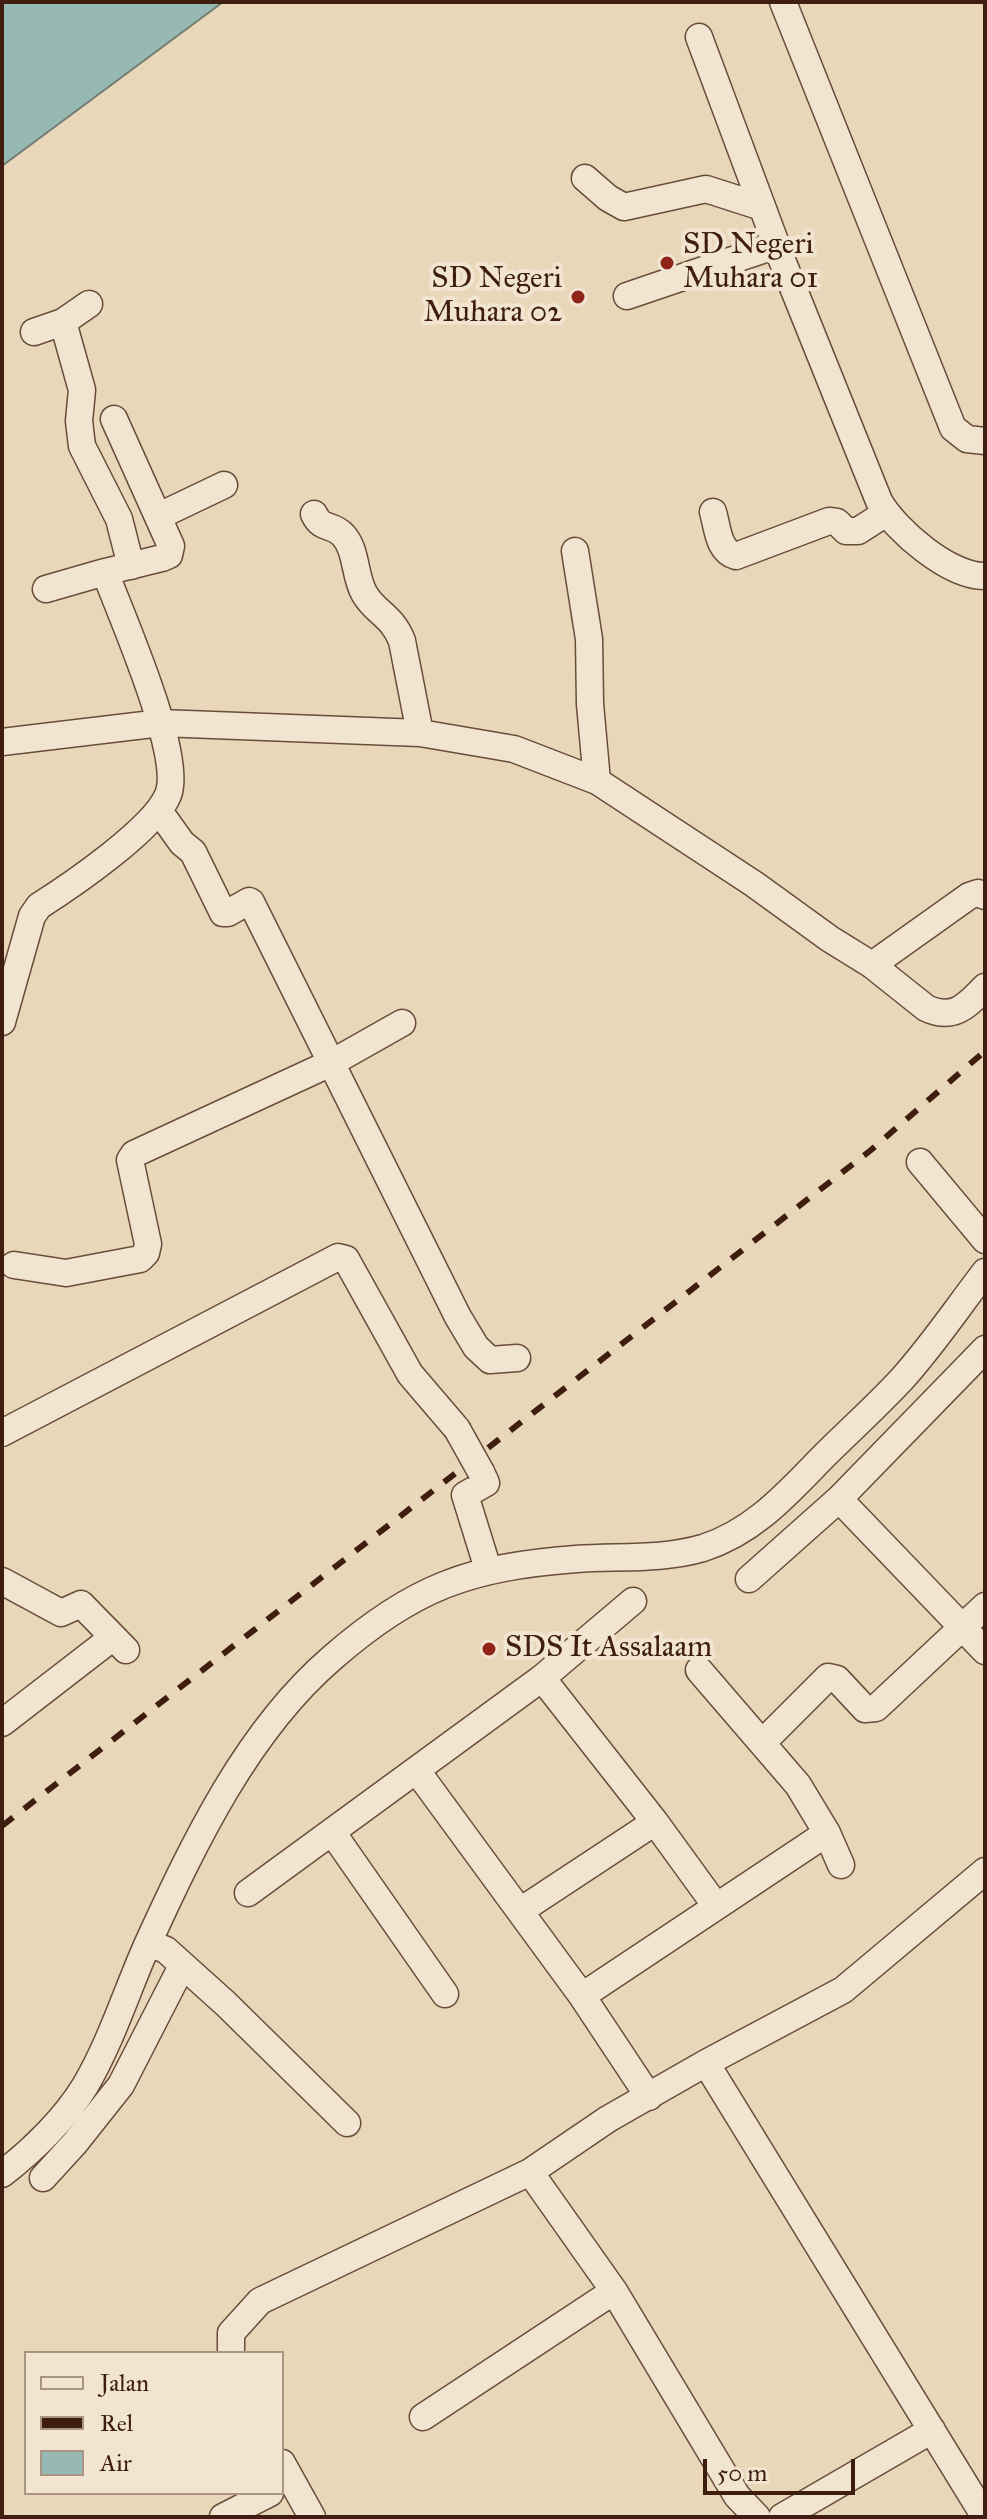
<!DOCTYPE html>
<html>
<head>
<meta charset="utf-8">
<style>
	body { margin:0 }
	#map { position:relative; width:987px; height:2519px; overflow:hidden; background:#e9d7b9; font-family:"IM FELL Great Primer",serif }
	canvas { display:block }
	.frame { position:absolute; inset:0; border:4px solid #3f1d0f; pointer-events:none }
	.legend { position:absolute; left:24px; top:2351px; width:260px; height:144px; box-sizing:border-box; background:#f1e5d2; border:2px solid #aa9584; margin:0; padding:10px 14px; list-style:none; font-size:24px; color:#3f1d0f }
	.legend li { display:flex; align-items:center; gap:16px; height:40px }
	.legend b { width:40px; border:2px solid #aa9584 }
	.scale { position:absolute; left:703px; top:2459px; width:152px; height:36px; box-sizing:border-box; border:4px solid #3f1d0f; border-top:0; padding-left:10px; font-size:24px; line-height:28px; white-space:nowrap; color:#3f1d0f; -webkit-text-stroke:6px #f1e5d2; paint-order:stroke }
</style>
</head>
<body>
<div id="map">
<canvas width="987" height="2519"></canvas>
<div class="frame"></div>
<ul class="legend">
<li><b style="height:10px;background:#f1e5d2"></b>Jalan</li>
<li><b style="height:10px;background:#3f1d0f"></b>Rel</li>
<li><b style="height:22px;background:#97b9b3"></b>Air</li>
</ul>
<div class="scale">50 m</div>
</div>
<script>
const g = document.querySelector('canvas').getContext('2d');
g.lineJoin = 'round';
function paint(path, color) { g.fillStyle = color; g.fill(path, 'evenodd'); }
function strokePath(path, color, width, dash) { g.strokeStyle = color; g.lineWidth = width; g.lineCap = dash ? 'butt' : 'round'; g.setLineDash(dash || []); g.stroke(path); }
function write(font, color, halo, rows, align = 'center') {
  g.font = font + ' "IM FELL Great Primer",serif'; g.lineWidth = 8; g.setLineDash([]); g.textBaseline = 'middle'; g.strokeStyle = halo; g.fillStyle = color; for (const [text, x, y, turn = 0] of rows) {
    g.save(); g.translate(x, y); g.rotate((+turn || 0) * Math.PI / 180); g.textAlign = isNaN(turn) ? turn : align; if (halo) g.strokeText(text, 0, 0); g.fillText(text, 0, 0); g.restore();
  }
}
const water = new Path2D(`
	M2,2H223L2,166Z`);
const minor = new Path2D(`
	M783,2L953,428L967,439L985,441
	M699,37L782,260L879,501C895,530 950,577 985,576
	M585,178L608,198L624,207L706,189L762,207
	M627,296L777,245
	M63,322L82,390L79,421L82,446L119,519L131,566
	M34,332L63,322L89,304
	M713,512C718,529 718,551 736,556L829,521L837,522L846,531H858L886,513
	M314,514C322,531 332,523 343,535C357,550 354,575 364,593C374,612 392,615 402,641L420,733
	M159,516L224,485
	M575,551L589,639L590,704L597,781
	M46,589L105,572
	M2,742L161,723L420,733L514,749L597,781L754,884L830,939L872,965L926,1008C953,1021 967,1006 985,987
	M159,811L182,843L193,852L223,913H228L249,901L251,902L458,1317L476,1347L490,1360L517,1358
	M872,965L969,896L978,893L985,896
	M2,1022L32,916L39,906C72,885 154,829 168,795C184,756 121,615 105,572L162,558L169,555L171,546L114,419
	M920,1162L985,1240
	M14,1265L66,1273L140,1259L146,1253L148,1244L130,1160L134,1154L333,1062L402,1023
	M2,1433L338,1257L346,1259L410,1374L457,1429
	M481,1472L486,1483L465,1495L488,1569
	M839,1499L985,1651
	M749,1579L839,1499L985,1349
	M2,1581L61,1613L81,1604L126,1650
	M699,1670L798,1785L827,1833L841,1865
	M542,1678L633,1601
	M2,1723L112,1638
	M762,1743L828,1677L837,1679L865,1709L876,1708L985,1606
	M417,1771L582,1996L827,1833
	M332,1832L445,1994
	M248,1893L542,1678L655,1822L716,1906
	M520,1911L655,1822
	M149,1943L166,1950L226,2004L347,2123
	M582,1996L649,2097
	M706,2063L985,2517
	M530,2172L614,2291L737,2496L757,2517
	M2,2174C32,2151 65,2119 85,2086C111,2042 127,1990 148,1943C194,1843 247,1731 332,1658C413,1587 470,1567 576,1559C619,1556 662,1560 703,1548C753,1532 786,1495 821,1459C848,1432 876,1407 902,1379C932,1346 958,1307 985,1272
	M43,2178L75,2143L121,2085L182,1966
	M231,2353V2333L260,2301L530,2172L608,2119L706,2063L843,1990L985,1871
	M423,2417L614,2291
	M282,2463L312,2517
	M223,2517L270,2493
	M782,2517L932,2430`);
const rail = new Path2D(`
	M2,1826L871,1150L985,1051`);
const minorBridge = new Path2D(`
	M457,1429L481,1472`);
const markers = [
	[667,263,8,"#8f2418"],
	[578,297,8,"#8f2418"],
	[489,1649,8,"#8f2418"]
];
const poiNames = [
	["SD Negeri",683,246],
	["Muhara 01",683,280],
	["SD Negeri",562,280,"right"],
	["Muhara 02",562,314,"right"],
	["SDS It Assalaam",505,1649]
];
paint(water, '#97b9b3');
strokePath(water, '#747b71', 2);
strokePath(minor, '#6a4c3a', 29);
strokePath(minor, '#f1e5d2', 26);
strokePath(rail, '#3f1d0f', 6, [14, 14]);
strokePath(minorBridge, '#6a4c3a', 29, []);
strokePath(minorBridge, '#f1e5d2', 26);
for (const [x, y, r, color] of markers) { const dot = new Path2D(); dot.arc(x, y, r, 0, 2 * Math.PI); g.fillStyle = color; g.fill(dot); strokePath(dot, '#f1e5d2', 3); }
write('30px', '#3f1d0f', '#f1e5d2', poiNames, 'left');
</script>
</body>
</html>
